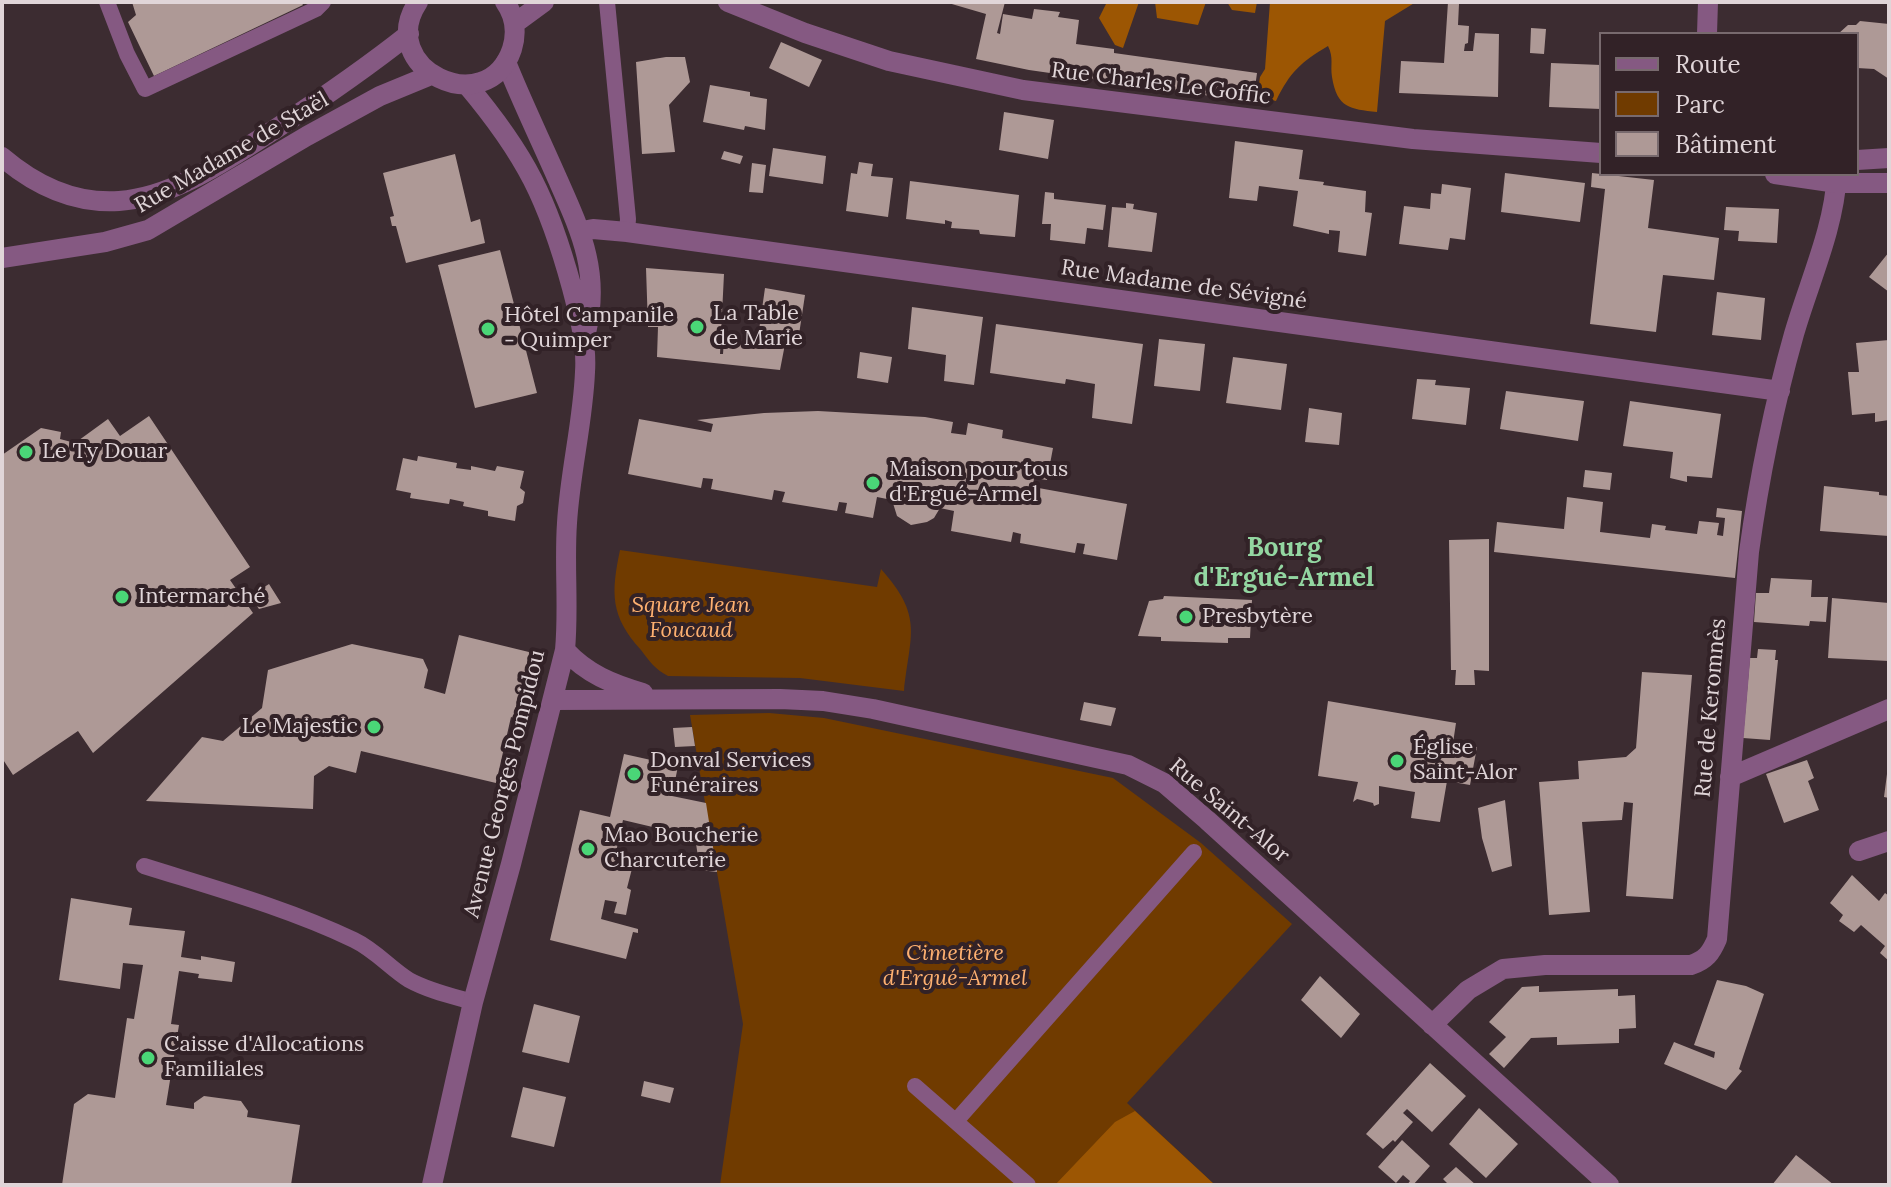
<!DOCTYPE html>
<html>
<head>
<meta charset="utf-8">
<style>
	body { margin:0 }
	#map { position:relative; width:1891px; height:1187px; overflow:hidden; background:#3c2c31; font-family:Lora,serif }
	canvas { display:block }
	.frame { position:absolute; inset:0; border:4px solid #e0d5d8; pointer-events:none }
	.legend { position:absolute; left:1599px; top:32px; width:260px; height:144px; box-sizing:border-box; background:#322227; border:2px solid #786a6e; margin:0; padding:10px 14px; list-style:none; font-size:24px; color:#e0d5d8 }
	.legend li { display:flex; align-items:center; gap:16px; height:40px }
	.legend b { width:40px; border:2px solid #786a6e }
</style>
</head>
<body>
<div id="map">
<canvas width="1891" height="1187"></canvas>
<div class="frame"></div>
<ul class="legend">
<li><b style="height:10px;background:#855982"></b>Route</li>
<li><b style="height:22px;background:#703b00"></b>Parc</li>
<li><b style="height:22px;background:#ae9996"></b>Bâtiment</li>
</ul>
</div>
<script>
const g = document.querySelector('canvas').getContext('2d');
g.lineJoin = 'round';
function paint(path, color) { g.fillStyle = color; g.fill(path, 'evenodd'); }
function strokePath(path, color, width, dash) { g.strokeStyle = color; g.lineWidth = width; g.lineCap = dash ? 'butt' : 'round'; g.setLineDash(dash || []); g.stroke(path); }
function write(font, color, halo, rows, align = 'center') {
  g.font = font + ' Lora,serif'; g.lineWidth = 8; g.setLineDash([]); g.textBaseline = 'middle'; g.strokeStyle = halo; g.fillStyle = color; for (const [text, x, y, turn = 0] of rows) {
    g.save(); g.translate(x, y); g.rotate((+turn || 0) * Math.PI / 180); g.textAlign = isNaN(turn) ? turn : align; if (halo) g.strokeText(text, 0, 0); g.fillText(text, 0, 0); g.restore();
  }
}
const green = new Path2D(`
	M620,550L877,587L881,569C924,617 910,634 904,691L800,678L668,676C656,670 649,661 641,650C610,616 611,593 620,550Z
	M769,713L824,718L1113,778L1201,843L1292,924L1127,1103L1215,1185H720L743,1024L690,715Z`);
const forest = new Path2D(`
	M1107,2H1139L1123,48L1115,45L1099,18Z
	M1155,2H1206L1198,25L1157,18Z
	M1227,2H1257L1255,13L1232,10Z
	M1270,2H1416L1385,21L1377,112C1350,109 1337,108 1332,77C1330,65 1334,58 1328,46C1301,62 1290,72 1276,101L1257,97L1260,77L1265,69Z
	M1135,1111L1215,1185H1055L1115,1122Z`);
const building = new Path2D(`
	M132,2H301L303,5L154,76L128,22L136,15Z
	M945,2H1005L997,33L1000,34L1003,14L1032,19L1034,9L1060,12L1058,17L1079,20L1076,44L1114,49V53L1257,73L1253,102L1029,70L976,59L986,14Z
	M1448,2L1459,4L1458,25L1469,26L1468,43L1465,44L1464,51H1473L1475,33L1499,34L1498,97L1399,93L1401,61L1444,63Z
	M1860,21L1889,24V79L1874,69L1857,68V34H1838L1848,25H1856Z
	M1531,28L1546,29L1544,54L1530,53Z
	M781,42L822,60L809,87L769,68Z
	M666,57H685L690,82L669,105L675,152L642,154L636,62Z
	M1551,63L1601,65V109L1549,107Z
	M710,85L750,92V96L767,99L765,130L745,126L744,130L703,122Z
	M1004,112L1054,120L1048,159L999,150Z
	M1235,141L1303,150L1299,179L1324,182L1323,185L1366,191L1365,212L1372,213L1366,256L1338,252L1340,231L1329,230V234L1293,226L1298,191L1259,186L1257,201L1229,198Z
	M773,148L826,156L823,184L769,176Z
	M724,151L743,156L740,164L721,159Z
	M455,154L471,222L480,219L485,243L406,263L396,226H392L390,217L394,216L383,173Z
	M859,162L873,164L871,176L893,178L888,217L846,211L851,173L857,174Z
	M752,163L766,165L763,193L749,192Z
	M1505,173L1585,183L1580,222L1501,212Z
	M1592,173L1654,180L1648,228L1719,238L1714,280L1663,275L1656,332L1590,324L1605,189L1591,187Z
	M910,181L1019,195L1015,237L980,234L979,230L951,228L952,222L945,220V224L906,219Z
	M1442,184L1471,188L1465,240L1450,238L1448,250L1399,244L1404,206L1430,209L1431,193L1441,194Z
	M1045,192L1054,193V199L1106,205L1103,230L1087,228L1085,244L1050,240L1051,224H1042Z
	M1126,203L1134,204L1133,209L1157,213L1152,252L1108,247L1112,207L1126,208Z
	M1726,207L1779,209L1777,243L1738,241L1739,231L1724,230Z
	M500,250L537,393L475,408L438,265Z
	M1889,252V292L1869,277Z
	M646,268L724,274L720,354H723L724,340L757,344L765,288L805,295L798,341L786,339L780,370L657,357L658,327H648Z
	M1717,292L1765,298L1761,340L1712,335Z
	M912,307L983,317L974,385L944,381L946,355L908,349Z
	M996,324L1143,344L1132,424L1092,418L1095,384L1066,379L1065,384L990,373Z
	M1159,339L1205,344L1200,391L1154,386Z
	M1889,340V375H1887L1889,420L1875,422V413L1852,415L1848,372H1859L1856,343Z
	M860,352L892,357L888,383L857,378Z
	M1233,357L1287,364L1281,410L1226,403Z
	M1417,379L1436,380L1435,385L1470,388L1466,425L1412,419Z
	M1506,391L1584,401L1578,441L1500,429Z
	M1630,401L1721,414L1712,478L1687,476V482L1670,478L1673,452L1623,446Z
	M1309,408L1342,413L1339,445L1305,442Z
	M818,411L925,417L953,422L951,433L966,435L968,423L1003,430L1002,438L1053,448L1047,480L1034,478L1033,487L1127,504L1117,560L1083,554L1085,544L1077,543L1075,553L1020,543L1021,534L1013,532L1011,542L951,531L954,511L940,508L934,518L927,522L911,525L897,516L892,500L877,497L873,518L845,513L847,503L839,502L837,511L782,502L785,492L774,490L772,500L711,489L713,479L703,478L701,488L628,474L639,419L711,432L713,424L697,420L764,413Z
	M149,416L250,567L230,580L253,613L93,753L78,731L13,775L2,758V455L41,428L61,432L60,439L75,443L108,419L120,436Z
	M418,456L457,463L456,468L471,470V466L495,471L497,466L524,471L520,488L525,492L523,503L517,506L515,521L488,516V511L463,506L464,502L450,499L449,504L410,498L411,493L396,490L403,458L417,461Z
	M1585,470L1612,473L1610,490L1583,487Z
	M1824,486L1879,492V495L1889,496V536L1820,531Z
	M1567,497L1603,502L1600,532L1650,538L1652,524L1666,526L1665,530L1697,534L1699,521L1719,523L1717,535L1723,536L1725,518L1716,517L1717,508L1742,511L1735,578L1494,552L1497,522L1564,529Z
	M1489,539V671L1474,670L1475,685H1455L1456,670H1451L1449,540Z
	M1771,578L1812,580L1811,597H1828L1826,622L1810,621L1809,626L1754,622L1756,593H1769Z
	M269,584L281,603L259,609L250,596Z
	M1164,596L1252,600L1250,638H1228V643L1161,641V637L1138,636L1149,601L1163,599Z
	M1832,598L1889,603V661L1828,658Z
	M459,635L533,653L519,720L511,717L496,783L361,751L356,773L329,766L314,776L313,809L146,801L202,737L223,741L262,708L268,670L352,644L423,659L428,670L424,688L445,694Z
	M1758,649L1776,650L1775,660H1778L1770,740L1743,738L1750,658H1757Z
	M1642,672L1692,675L1673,899L1626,896L1633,803L1624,802L1622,820L1582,822L1590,912L1549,915L1539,782L1579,779L1578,761L1626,757L1636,748Z
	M1328,701L1456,723L1453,743L1477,747L1470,785L1447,781L1440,822L1411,818L1415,792L1379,786V804L1374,806L1373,803L1357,799L1353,802L1358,782L1318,776Z
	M1084,702L1116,708L1111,726L1080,720Z
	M692,727L695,746L675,747L673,728Z
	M624,754L678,766L672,796L706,803L717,872L700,870L695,837L623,820L616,852L635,857L627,888L631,890L626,915L614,913L617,902L605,900L601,919L638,929V933L633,932L626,959L550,940L580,810L610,817Z
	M1807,760L1814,778L1808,781L1819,810L1784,823L1766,774Z
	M1887,774H1889V798L1884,797Z
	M1505,800L1512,866L1492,872L1482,838L1478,808Z
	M1852,875L1879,901L1885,893L1889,896V961L1880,953L1885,946L1861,925L1854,932L1839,921L1843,915L1830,903Z
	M71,898L132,908L129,925L185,931L181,957L201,960V956L235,962L232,982L198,978L199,974L179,971L171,1024L179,1025L166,1105L194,1109V1103L204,1096L241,1101L248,1111L247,1117L300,1125L291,1185H62L74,1104L88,1094L115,1098L127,1018L134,1019L143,965L123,963L120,989L59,980Z
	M1320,976L1360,1014L1341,1038L1301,1000Z
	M1717,980L1746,986L1764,994L1739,1069L1742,1071L1726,1090L1664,1064L1674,1042L1714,1058L1715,1052L1694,1045Z
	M1539,986V992L1618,989V996L1635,995L1636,1028L1619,1029V1043L1557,1045V1037L1531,1038L1504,1068L1489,1054L1506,1037L1489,1022L1522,987Z
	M534,1004L580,1016L569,1063L522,1052Z
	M1430,1063L1466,1096L1432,1132L1407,1109L1403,1113L1413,1122L1395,1142L1393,1140L1383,1149L1366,1134Z
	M644,1081L674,1088L670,1103L641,1096Z
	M523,1087L566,1097L554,1147L511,1137Z
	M1479,1108L1518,1144L1486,1178L1449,1144Z
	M1402,1140L1430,1166L1413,1185H1407L1410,1181L1403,1175L1396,1183L1378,1167Z
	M1796,1155L1834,1185H1772Z
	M1456,1167L1476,1185H1449L1443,1179Z`);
const service = new Path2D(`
	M107,2L127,54L145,89L316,9L323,2
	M607,2L628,219L627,232
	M144,866C214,888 287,908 354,940C375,950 390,968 409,980C429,991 452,996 473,1002
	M915,1086L1028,1185
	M956,1121L1194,852`);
const minor = new Path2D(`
	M1707,34L1708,2
	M506,62C522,102 541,141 558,180C582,234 600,273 586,333
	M582,231L593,229L627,232L1780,391
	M565,650C587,674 612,684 643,693
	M553,700L780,699L823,701L873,709L1128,765L1164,783L1207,820L1609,1185
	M1730,777L1889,709
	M1859,851L1889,841
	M1432,1025L1468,990L1503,969L1545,965H1691C1706,960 1711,953 1717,939L1749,552C1759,479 1774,405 1794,334C1809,282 1834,229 1837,174
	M432,1185L473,1002L511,864L565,650C569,608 564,565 567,523C570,472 583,422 585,372C587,343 579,315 572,288C548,200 526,155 467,85`);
const tertiary = new Path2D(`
	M418,2C374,68 487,123 512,49C517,33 515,16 505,2
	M728,2L805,33L889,61L1023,90L1413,139L1601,153
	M514,24L544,2
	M2,157C36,186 74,204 119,201C175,197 228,159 274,130C321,99 365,69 409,34
	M1857,160L1889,158
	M1775,174L1837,183H1889
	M2,258L105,242L148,230L307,136L380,96L431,75`);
const markers = [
	[697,327,8,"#4ad677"],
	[488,329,8,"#4ad677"],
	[26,452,8,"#4ad677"],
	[873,483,8,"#4ad677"],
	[122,597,8,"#4ad677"],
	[1186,617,8,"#4ad677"],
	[374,727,8,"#4ad677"],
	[1397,761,8,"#4ad677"],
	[634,774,8,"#4ad677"],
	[588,849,8,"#4ad677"],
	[148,1058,8,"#4ad677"]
];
const streetNames = [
	["Rue Charles Le Goffic",1161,84,7],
	["Rue Madame de Staël",232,153,-30],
	["Rue Madame de Sévigné",1184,285,8],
	["Rue de Keromnès",1711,708,-85],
	["Avenue Georges Pompidou",505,784,-76],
	["Rue Saint-Alor",1229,811,40]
];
const poiNames = [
	["La Table",713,314],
	["de Marie",713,339],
	["Hôtel Campanile",504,316],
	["- Quimper",504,341],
	["Le Ty Douar",42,452],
	["Maison pour tous",889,470],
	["d'Ergué-Armel",889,495],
	["Intermarché",138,597],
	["Presbytère",1202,617],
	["Le Majestic",358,727,"right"],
	["Église",1413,748],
	["Saint-Alor",1413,773],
	["Donval Services",650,761],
	["Funéraires",650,786],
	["Mao Boucherie",604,836],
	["Charcuterie",604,861],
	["Caisse d'Allocations",164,1045],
	["Familiales",164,1070]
];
const parkNames = [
	["Square Jean",691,606],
	["Foucaud",691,631],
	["Cimetière",955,954],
	["d'Ergué-Armel",955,979]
];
const quarterNames = [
	["Bourg",1284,549],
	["d'Ergué-Armel",1284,579]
];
paint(green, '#703b00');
paint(forest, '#9c5603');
paint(building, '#ae9996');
strokePath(service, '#855982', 16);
strokePath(minor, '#855982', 20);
strokePath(tertiary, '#855982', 20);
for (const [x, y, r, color] of markers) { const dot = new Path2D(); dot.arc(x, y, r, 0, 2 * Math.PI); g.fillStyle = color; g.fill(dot); strokePath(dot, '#322227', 3); }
write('22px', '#e0d5d8', '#322227', streetNames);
write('22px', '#e0d5d8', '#322227', poiNames, 'left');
write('italic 22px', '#feb070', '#322227', parkNames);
write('bold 26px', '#93d6a1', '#322227', quarterNames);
</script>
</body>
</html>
